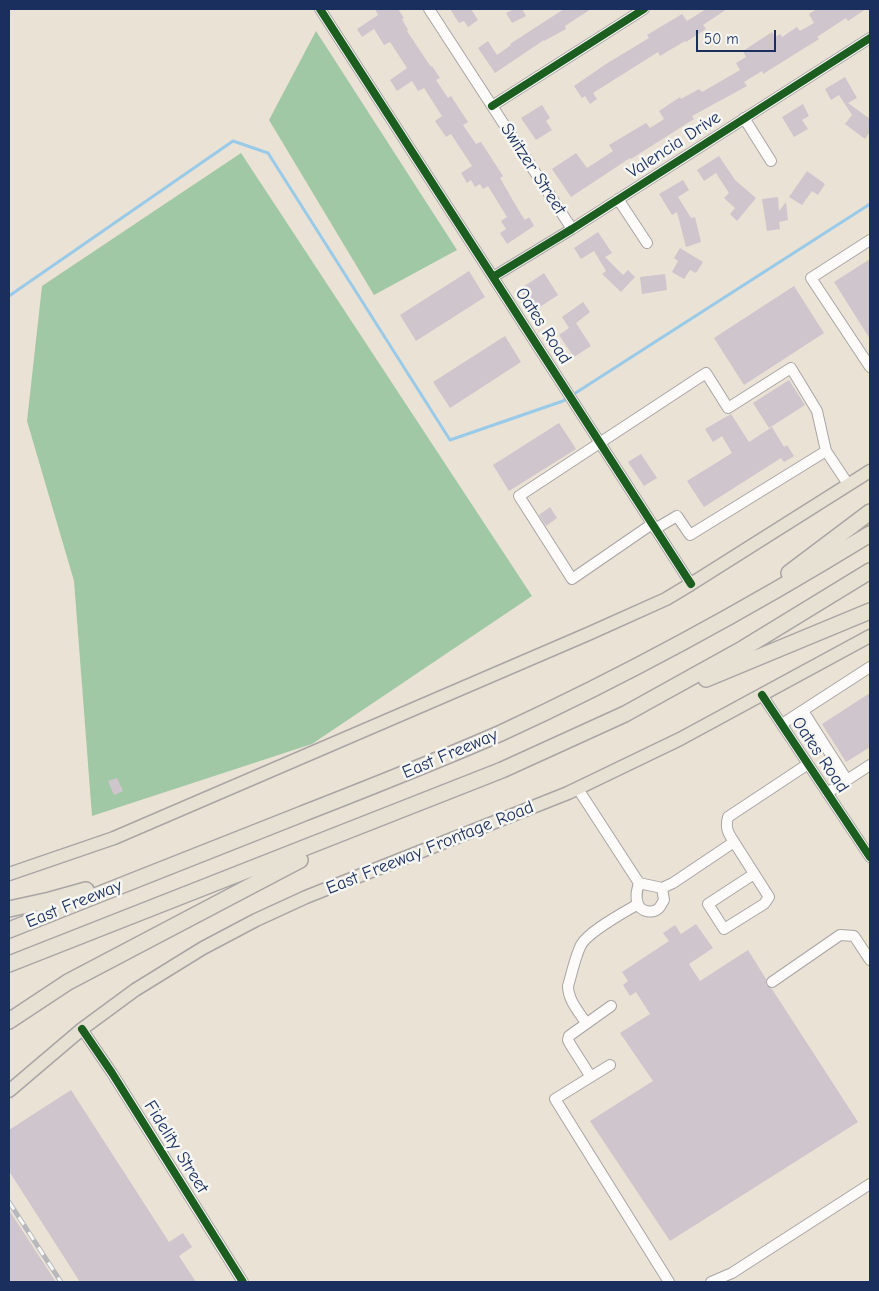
<!DOCTYPE html>
<html>
<head>
<meta charset="utf-8">
<style>
	body { margin:0 }
	#map { position:relative; width:879px; height:1291px; overflow:hidden; background:#ebe2d6; font-family:"Comic Neue",sans-serif }
	canvas { display:block }
	.frame { position:absolute; inset:0; border:10px solid #1b2f5e; pointer-events:none }
	.scale { position:absolute; left:696px; top:30px; width:80px; height:22px; box-sizing:border-box; border:2px solid #1b2f5e; border-top:0; padding-left:6px; font-size:15px; line-height:18px; white-space:nowrap; color:#1b2f5e; -webkit-text-stroke:4px #f6f6f2; paint-order:stroke }
</style>
</head>
<body>
<div id="map">
<canvas width="879" height="1291"></canvas>
<div class="frame"></div>
<div class="scale">50 m</div>
</div>
<script>
const g = document.querySelector('canvas').getContext('2d');
g.lineJoin = 'round';
function paint(path, color) { g.fillStyle = color; g.fill(path, 'evenodd'); }
function strokePath(path, color, width, dash) { g.strokeStyle = color; g.lineWidth = width; g.lineCap = dash ? 'butt' : 'round'; g.setLineDash(dash || []); g.stroke(path); }
function write(font, color, halo, rows, align = 'center') {
  g.font = font + ' "Comic Neue",sans-serif'; g.lineWidth = 5; g.setLineDash([]); g.textBaseline = 'middle'; g.strokeStyle = halo; g.fillStyle = color; for (const [text, x, y, turn = 0] of rows) {
    g.save(); g.translate(x, y); g.rotate((+turn || 0) * Math.PI / 180); g.textAlign = isNaN(turn) ? turn : align; if (halo) g.strokeText(text, 0, 0); g.fillText(text, 0, 0); g.restore();
  }
}
const forest = new Path2D(`
	M316,31L457,250L374,295L269,120Z
	M241,153L532,596L312,744L92,816L74,581L27,421L42,286Z`);
const stream = new Path2D(`
	M9,296L233,141L268,153L450,440L563,401L870,204`);
const building = new Path2D(`
	M375,9H398L404,18L402,19L408,30L407,31L431,67L432,66L440,78L436,80L448,98L451,96L468,122L463,125L476,144L481,142L503,176L500,178L519,211L525,220L529,217L534,226L507,244L500,233L506,229L501,221L507,217L488,186L483,189L480,184L475,187L471,180L467,183L461,173L472,166L451,134L446,137L435,121L442,116L424,88L418,91L412,81L397,91L390,80L407,68L390,42L384,45L374,29L362,37L357,29L378,15Z
	M450,9H471L478,20L468,27L464,21L459,23Z
	M514,9H522L526,16L512,23L506,13Z
	M564,9H591L565,26L566,29L544,41V40L495,73L478,48L488,41L497,55L511,45L510,44Z
	M706,9H727L703,25L706,29L686,42L685,41L660,56L658,52L593,93L597,99L590,104L585,96L582,98L574,86L606,64L649,38L647,35L682,14L687,21Z
	M817,9H866L848,21L846,18L817,37L819,39L763,74L762,71L744,82L747,86L692,116L694,119L631,159L630,158L571,197L552,169L576,153L587,168L613,151L609,145L646,123L650,128L664,119L659,111L680,97L681,99L699,89L702,92L740,70L736,63L746,57L743,51L772,32L775,37L780,34L782,37L797,27L800,31L814,23L809,14Z
	M845,77L857,98L848,103L870,119V132L865,139L845,124L852,115L839,95L831,100L825,89Z
	M803,104L809,116L802,120L808,129L794,137L782,117Z
	M542,105L550,118L546,121L552,130L536,140L521,118Z
	M719,156L735,180L756,198L737,221L730,214L735,208L724,198L729,193L716,173L704,181L697,170Z
	M807,171L825,184L818,195L812,191L802,205L789,197Z
	M683,180L689,190L678,197L691,218L695,217L701,242L686,247L677,212L672,215L659,194Z
	M778,197L779,211L786,202L788,220L779,222L780,229L767,231L762,199Z
	M598,232L612,253L605,257L623,275L628,270L635,277L621,292L602,274L606,271L594,251L581,259L574,248Z
	M680,248L703,262L696,273L690,270L684,279L672,272L678,261L674,258Z
	M870,259V339L834,282Z
	M469,271L485,297L416,341L400,315Z
	M544,273L558,295L534,311L520,289Z
	M665,274L667,290L642,294L640,277Z
	M794,286L824,333L744,385L714,338Z
	M583,302L590,312L576,323L591,346L574,357L559,335L569,328L562,317Z
	M505,336L521,362L450,408L433,382Z
	M789,380L805,405L769,428L753,403Z
	M731,414L749,442L772,427L784,447L787,445L794,456L784,462L781,458L704,507L687,481L732,453L722,436L713,442L705,429Z
	M559,423L576,449L509,491L493,465Z
	M641,454L657,478L644,486L628,462Z
	M550,507L557,518L546,526L539,515Z
	M870,693V747L846,762L822,724Z
	M117,778L123,791L114,795L108,781Z
	M696,924L713,948L689,964L700,981L748,950L766,979V985L772,989L858,1122L670,1241L590,1121L653,1081L620,1033L650,1014L636,992L630,996L623,985L628,981L622,972L669,941L663,933L675,925L681,934Z
	M71,1090L169,1242L183,1233L192,1247L179,1256L196,1282H80L9,1171V1130Z
	M9,1210L56,1282H9Z`);
const minor = new Path2D(`
	M320,9L691,584
	M429,9L572,229
	M492,106L644,9
	M744,118L771,161
	M618,199L647,243
	M870,240L811,278L870,367
	M493,277L572,229L870,38
	M652,524L572,579L519,496L706,373L728,408L791,368L817,411L826,451
	M655,529L677,516L690,535L826,451L848,484
	M762,695L870,857
	M803,711L847,780L827,793
	M782,724L870,667
	M847,780L870,765
	M578,789L639,883L662,888L673,883L734,842C728,833 725,828 728,817L808,764
	M734,842L769,897L764,904L724,929L708,904L754,874
	M639,883C637,890 635,897 638,904C641,912 653,914 659,908C661,906 662,903 664,900L662,888
	M772,982L840,935L854,936L870,960
	M586,1023C579,1012 568,1000 568,986C572,973 575,957 581,945C589,931 623,913 638,904
	M82,1029L112,1073L243,1282
	M610,1065L555,1099L669,1282
	M591,1077L570,1044L568,1040L569,1036L611,1006
	M711,1282L732,1273L870,1184`);
const major = new Path2D(`
	M9,874L114,838L588,634L666,599L691,584L870,471
	M9,1091L82,1029L135,990L203,948L256,920L306,897L568,793L680,739L870,636`);
const highway = new Path2D(`
	M789,573L870,512
	M706,679L870,611
	M9,909L50,900L86,890
	M9,930C106,891 204,853 302,814C368,788 435,762 501,733C629,674 751,607 870,534
	M9,964L502,770L625,714L744,648L870,571
	M9,1021L68,982L300,860`);
const rail = new Path2D(`
	M9,1202L61,1282`);
const cycleway = new Path2D(`
	M320,9L691,584
	M492,106L644,9
	M493,277L572,229L870,38
	M762,695L870,857
	M82,1029L112,1073L243,1282`);
const streetNames = [
	["Valencia Drive",674,145,-33],
	["Switzer Street",533,169,57],
	["Oates Road",543,326,57],
	["East Freeway",450,754,-23],
	["Oates Road",820,755,56],
	["East Freeway Frontage Road",430,848,-22],
	["East Freeway",74,904,-22],
	["Fidelity Street",176,1147,58]
];
paint(forest, '#a1c8a4');
strokePath(stream, '#99cae8', 3);
paint(building, '#cec5cd');
strokePath(minor, '#a8a5a4', 12);
strokePath(major, '#a8a5a4', 15);
strokePath(highway, '#a8a5a4', 18);
strokePath(minor, '#fcfbf9', 10);
strokePath(major, '#e7e1d4', 12);
strokePath(highway, '#e7e1d4', 15);
strokePath(rail, '#b6b8bb', 5);
strokePath(rail, '#f6f6f2', 3, [9]);
strokePath(cycleway, '#1b5e20', 8);
write('18px', '#1b2f5e', '#f6f6f2', streetNames);
</script>
</body>
</html>
